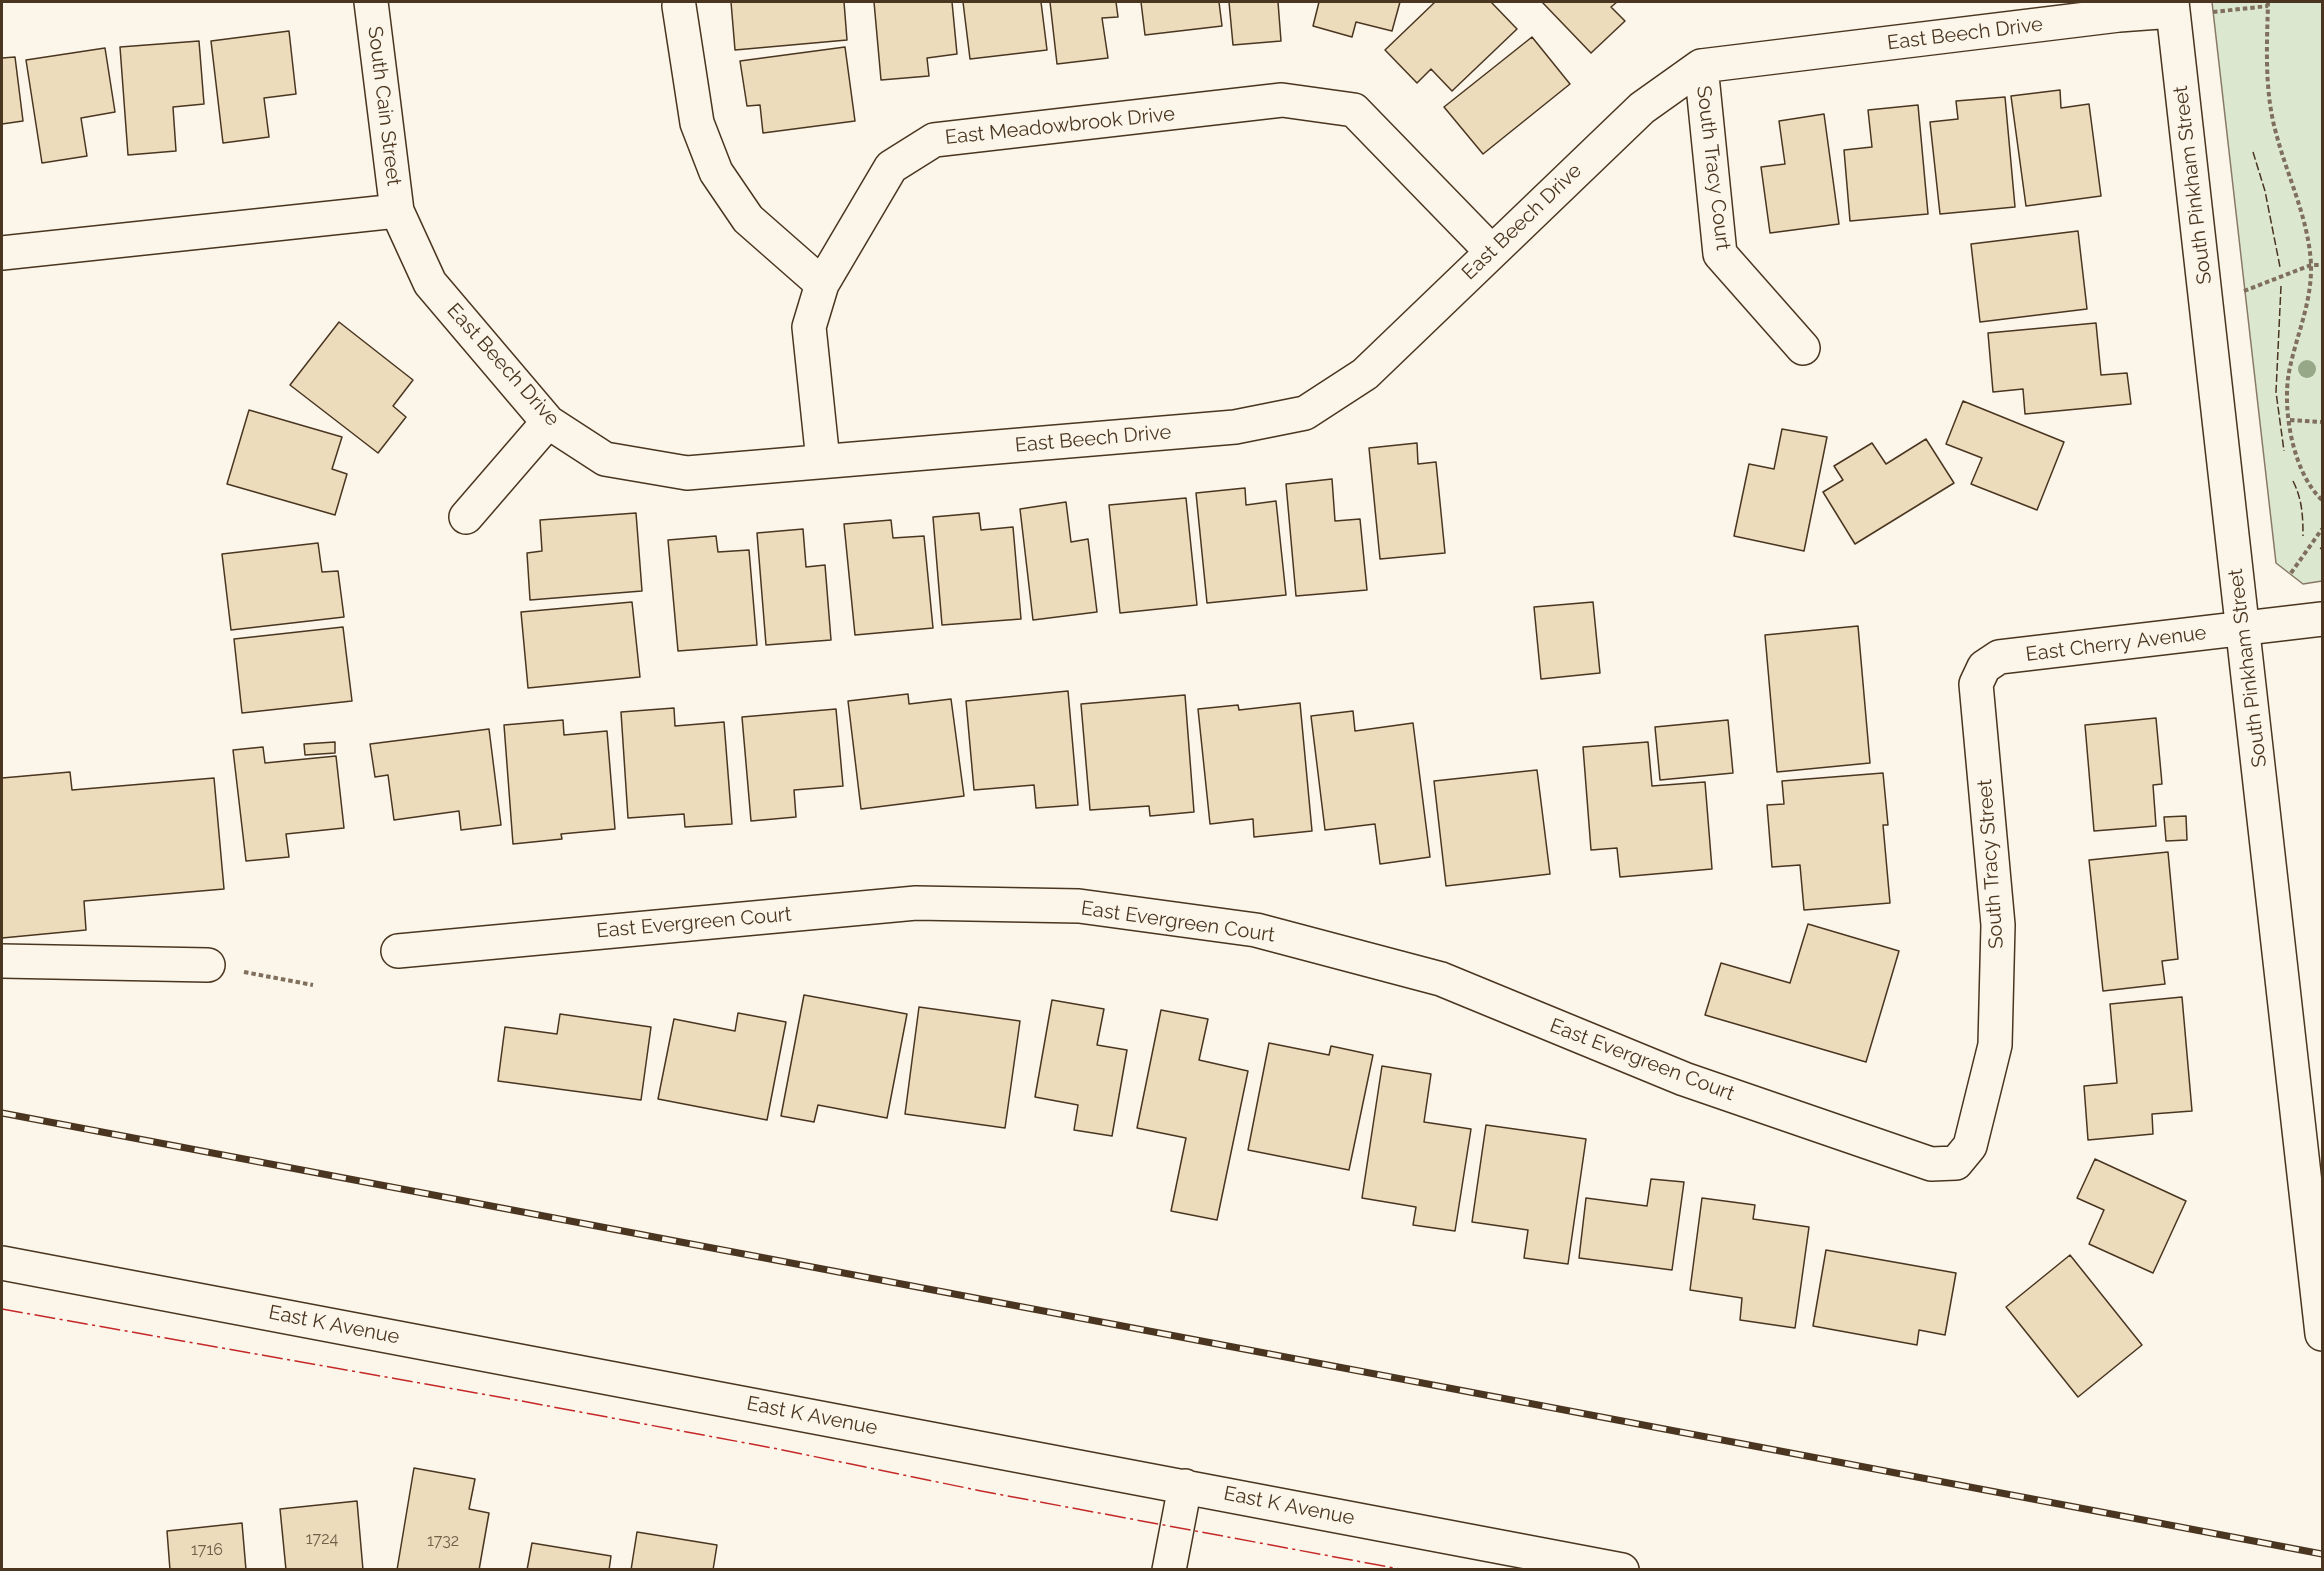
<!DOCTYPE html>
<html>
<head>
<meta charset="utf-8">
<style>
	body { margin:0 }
	#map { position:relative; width:2324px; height:1571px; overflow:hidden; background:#fbf6e9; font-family:Raleway,sans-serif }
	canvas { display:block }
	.frame { position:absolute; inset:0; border:3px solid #4a3520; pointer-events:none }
</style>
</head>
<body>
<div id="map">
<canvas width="2324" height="1571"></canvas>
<div class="frame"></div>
</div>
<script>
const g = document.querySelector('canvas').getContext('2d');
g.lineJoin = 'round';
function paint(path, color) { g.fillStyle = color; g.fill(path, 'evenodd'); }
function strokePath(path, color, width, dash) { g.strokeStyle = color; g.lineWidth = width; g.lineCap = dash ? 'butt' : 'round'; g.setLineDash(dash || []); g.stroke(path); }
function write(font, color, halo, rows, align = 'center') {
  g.font = font + ' Raleway,sans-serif'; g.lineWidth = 4.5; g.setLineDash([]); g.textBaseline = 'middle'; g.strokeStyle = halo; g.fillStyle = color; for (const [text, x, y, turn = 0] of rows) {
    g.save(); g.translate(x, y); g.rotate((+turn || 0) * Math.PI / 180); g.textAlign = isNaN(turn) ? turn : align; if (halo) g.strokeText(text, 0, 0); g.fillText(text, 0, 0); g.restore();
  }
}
const green = new Path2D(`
	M2212,2H2322V581L2303,584L2276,563Z`);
const building = new Path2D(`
	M731,2H844L847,40L735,50Z
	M874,2H952L957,54L927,58L929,76L881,80Z
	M963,2H1041L1047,50L970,59Z
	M1050,2H1116L1118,17L1102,18L1108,58L1057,64Z
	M1141,2H1219L1222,26L1145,35Z
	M1229,2H1278L1281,41L1233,45Z
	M1319,2H1400L1392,31L1356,22L1352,37L1313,26Z
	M1435,2H1491L1517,29L1452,91L1431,69L1417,83L1385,50Z
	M1542,2H1617L1611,7L1625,21L1591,53Z
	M289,31L296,94L264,98L269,137L223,143L211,41Z
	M1532,37L1570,84L1483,154L1444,107Z
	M199,41L204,104L173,107L176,151L128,155L120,47Z
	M845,47L855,121L763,133L760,105L747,106L740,61Z
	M105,48L115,112L81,118L87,156L42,163L26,60Z
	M15,57L23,121L2,124V58Z
	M2060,90L2061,108L2089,104L2101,196L2026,206L2011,96Z
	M2005,97L2015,207L1940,214L1930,122L1958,119L1956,101Z
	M1918,105L1928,214L1850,221L1844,150L1872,147L1868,110Z
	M1824,114L1839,224L1770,233L1761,167L1785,164L1779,121Z
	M2078,231L2087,309L1980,322L1971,244Z
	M339,322L413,380L393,406L406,417L378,453L290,385Z
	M2096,323L2101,375L2127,373L2131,404L2025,414L2023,389L1993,392L1988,333Z
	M1963,401L2064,442L2037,510L1971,484L1982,458L1946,444Z
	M249,410L342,437L332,469L347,474L335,515L227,484Z
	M1782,429L1827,437L1804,551L1734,536L1749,464L1774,469Z
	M1926,439L1954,483L1855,544L1823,492L1843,480L1834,466L1872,443L1886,464Z
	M1417,443L1418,464L1436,462L1445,553L1380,559L1369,448Z
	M1332,479L1335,521L1360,519L1367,590L1296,596L1286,484Z
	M1245,488L1246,505L1276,501L1286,595L1207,603L1196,493Z
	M1186,498L1197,605L1120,613L1109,505Z
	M1066,502L1071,542L1088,539L1097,612L1033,620L1020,509Z
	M636,513L642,591L530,600L527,553L542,551L540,520Z
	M979,513L981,530L1013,527L1021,619L942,625L933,517Z
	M891,520L893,538L924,536L933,628L855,635L844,524Z
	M803,529L806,567L825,565L831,640L766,645L757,533Z
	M716,536L718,552L749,550L757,645L678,651L668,540Z
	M318,543L322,572L338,571L344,617L231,630L222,554Z
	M632,602L640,677L528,688L521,612Z
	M1593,602L1600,673L1541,679L1534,607Z
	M1858,626L1870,763L1777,772L1765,635Z
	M343,627L352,701L242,713L234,639Z
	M1068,691L1078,805L1036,808L1034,785L974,790L966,701Z
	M908,694L909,704L951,699L964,796L861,809L848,701Z
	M1185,695L1194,812L1150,816L1149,806L1090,810L1081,704Z
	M1300,703L1312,831L1254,837L1253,819L1210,824L1198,709L1238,705L1239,710Z
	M674,708L675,726L724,722L732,824L685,827L684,814L628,818L621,712Z
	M836,709L843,786L794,790L796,817L751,821L742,717Z
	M1353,711L1355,731L1413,723L1430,857L1380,864L1375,824L1325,830L1311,716Z
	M2156,718L2162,784L2153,785L2156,826L2094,831L2085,725Z
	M563,720L564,735L607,731L615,829L561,834L562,839L513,844L504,725Z
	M1728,720L1733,773L1660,780L1655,727Z
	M489,729L501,825L461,830L459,811L394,820L388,775L375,777L370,744Z
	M335,742V753L305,755L304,744Z
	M1648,742L1652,786L1705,782L1712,869L1620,877L1617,848L1591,850L1583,747Z
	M263,747L265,763L336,756L344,828L286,834L289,857L246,861L233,750Z
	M1537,770L1550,874L1446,886L1434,781Z
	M70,772L72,790L214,778L224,889L84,901L86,930L2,938V778Z
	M1883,773L1888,825H1883L1890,903L1804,910L1800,865L1772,867L1767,805L1784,804L1782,781Z
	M2186,816L2187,840L2166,841L2164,817Z
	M2168,852L2178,959L2162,961L2165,984L2103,991L2089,860Z
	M1808,924L1899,951L1866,1062L1705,1015L1721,963L1790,983Z
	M804,995L907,1014L887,1118L818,1105L814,1122L781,1116Z
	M2182,997L2192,1111L2152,1114L2153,1134L2088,1140L2084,1086L2117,1083L2110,1004Z
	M1052,1000L1104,1009L1097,1045L1127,1050L1112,1136L1074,1130L1078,1105L1035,1097Z
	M919,1007L1020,1021L1005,1128L905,1114Z
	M1161,1010L1208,1019L1199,1060L1248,1071L1217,1220L1171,1211L1186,1138L1137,1128Z
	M738,1013L786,1022L767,1120L658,1099L674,1019L735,1031Z
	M560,1014L651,1027L641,1100L498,1081L505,1027L557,1034Z
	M1269,1043L1329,1055L1331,1046L1373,1055L1349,1170L1248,1150Z
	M1382,1066L1431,1074L1424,1122L1471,1129L1455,1231L1413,1225L1416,1207L1362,1198Z
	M1486,1125L1586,1139L1568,1264L1524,1258L1528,1230L1472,1222Z
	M2095,1159L2186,1201L2153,1273L2089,1244L2104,1210L2077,1198Z
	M1651,1179L1684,1182L1672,1270L1579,1258L1586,1198L1647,1206Z
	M1702,1198L1755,1205L1753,1219L1809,1227L1795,1328L1740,1320L1742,1298L1690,1290Z
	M1826,1250L1956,1273L1945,1335L1919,1330L1917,1345L1813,1326Z
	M2070,1255L2142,1345L2078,1397L2006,1307Z
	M414,1468L475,1479L469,1509L489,1513L479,1570H397Z
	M357,1501L363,1570H286L280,1509Z
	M242,1523L246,1570H170L167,1531Z
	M637,1532L717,1545L713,1570H631Z
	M532,1543L611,1556L609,1570H527Z`);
const path = new Path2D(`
	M2268,2C2267,45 2264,90 2276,133C2287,176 2309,219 2311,265C2312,303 2296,336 2289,372C2282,410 2293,473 2322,500
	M2213,12L2268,6
	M2244,291L2311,265H2322
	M2290,420L2322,422
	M2291,573L2322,529
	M244,972L313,985`);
const minor = new Path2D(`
	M371,2L397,211
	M2172,2L2322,1334
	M679,6L697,123L716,172L748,219L822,284
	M1701,66L1720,254L1803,348
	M2,253L397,211L430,283L548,422L605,459L687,473L1235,427L1305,413L1365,374L1642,108L1701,66L2119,15L2173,11
	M823,461L809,327L822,284L891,167L934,140L1282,100L1354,110L1491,251
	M466,517L548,422
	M398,951L916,903L1079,906L1256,930L1441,979L1684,1079L1931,1164L1956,1163L1970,1146L1995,1045L1998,925L1976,684L1984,667L1999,657L2322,619
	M2,961L208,965
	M2,1263L1622,1570
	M1169,1570L1185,1486`);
const rail = new Path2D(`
	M2,1113L2322,1554`);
const fence = new Path2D(`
	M2253,152L2265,191L2280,267
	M2281,286L2276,392L2284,451
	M2293,481C2302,499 2303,515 2303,536
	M2320,548L2322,549`);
const power = new Path2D(`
	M2,1309L516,1400L778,1449L981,1491L1405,1570`);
const trees = [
	[2307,369]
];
const numberNames = [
	["1724",322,1539],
	["1732",443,1541],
	["1716",207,1550]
];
const streetNames = [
	["East Beech Drive",1965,34,-7],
	["South Cain Street",384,106,83],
	["East Meadowbrook Drive",1060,126,-6],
	["South Tracy Court",1713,168,83],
	["South Pinkham Street",2193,185,-97],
	["East Beech Drive",1522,222,-44],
	["East Beech Drive",503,365,48],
	["East Beech Drive",1093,439,-5],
	["East Cherry Avenue",2116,644,-7],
	["South Pinkham Street",2248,668,-97],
	["South Tracy Street",1991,864,-94],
	["East Evergreen Court",1178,922,8],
	["East Evergreen Court",694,923,-5],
	["East Evergreen Court",1642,1060,21],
	["East K Avenue",334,1325,11],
	["East K Avenue",812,1416,11],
	["East K Avenue",1289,1506,11]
];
paint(green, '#dce7d0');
strokePath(green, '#887966', 1.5);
paint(building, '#ecdcbc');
strokePath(building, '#4a3520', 1.5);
strokePath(minor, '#4a3520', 36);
strokePath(path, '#7f6f5c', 4, [4.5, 3]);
strokePath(minor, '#fbf6e9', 33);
strokePath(rail, '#4a3520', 7);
strokePath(rail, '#fbf6e9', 4.5, [14]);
strokePath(fence, '#4a3520', 1.5, [8, 3]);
strokePath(power, '#c62828', 1.5, [21, 4.5, 3, 4.5]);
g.fillStyle = '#96a887';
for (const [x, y] of trees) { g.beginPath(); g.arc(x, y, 9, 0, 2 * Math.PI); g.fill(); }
write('16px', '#725f47', null, numberNames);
write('20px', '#4a3520', '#fbf6e9', streetNames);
</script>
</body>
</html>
